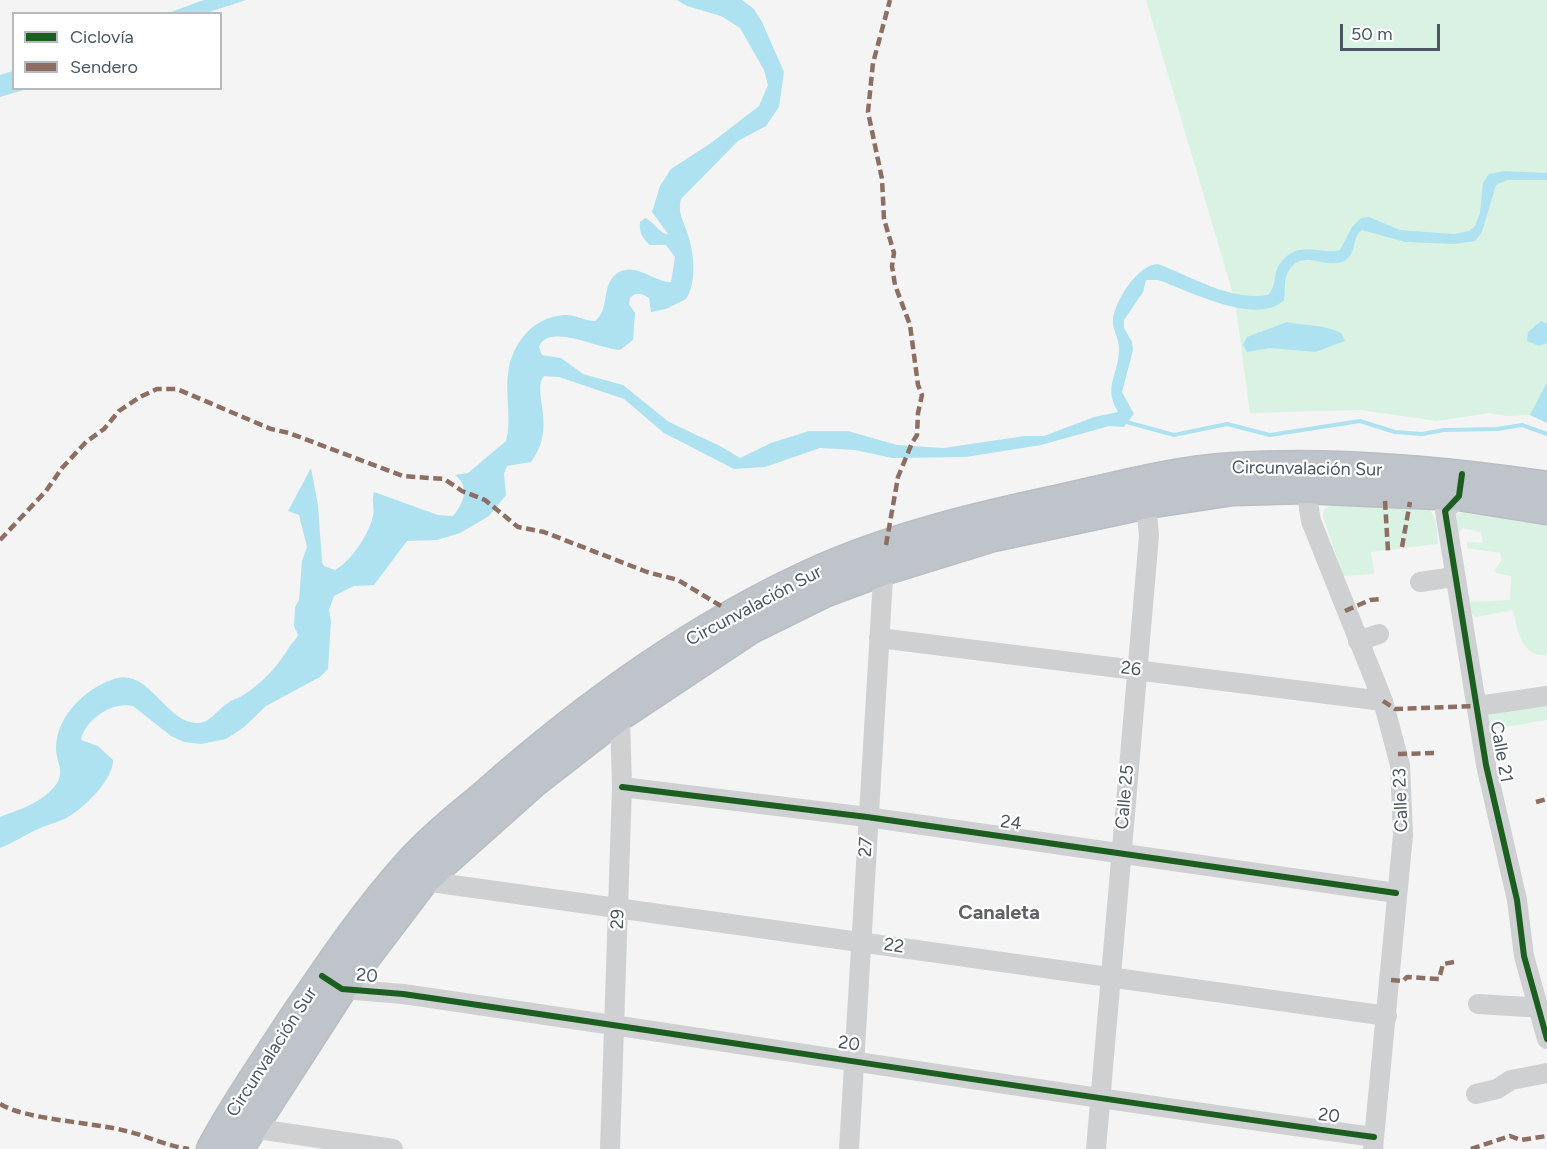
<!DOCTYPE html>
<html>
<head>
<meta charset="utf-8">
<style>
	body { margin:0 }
	#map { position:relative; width:1547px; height:1149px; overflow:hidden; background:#f4f4f4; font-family:Figtree,sans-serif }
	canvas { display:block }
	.legend { position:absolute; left:12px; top:12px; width:210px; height:78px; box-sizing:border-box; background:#fff; border:2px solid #b7bbc0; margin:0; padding:8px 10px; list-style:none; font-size:18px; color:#4a5661 }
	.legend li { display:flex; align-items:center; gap:12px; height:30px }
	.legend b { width:30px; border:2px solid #b7bbc0 }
	.scale { position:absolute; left:1340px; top:24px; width:100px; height:27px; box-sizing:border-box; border:3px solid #4a5661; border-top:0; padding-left:8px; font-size:18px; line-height:21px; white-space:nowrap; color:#4a5661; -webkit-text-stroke:4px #fff; paint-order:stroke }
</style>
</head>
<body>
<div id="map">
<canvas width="1547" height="1149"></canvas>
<ul class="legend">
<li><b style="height:8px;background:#1b5e20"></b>Ciclovía</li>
<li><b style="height:8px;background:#8d6e63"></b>Sendero</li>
</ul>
<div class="scale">50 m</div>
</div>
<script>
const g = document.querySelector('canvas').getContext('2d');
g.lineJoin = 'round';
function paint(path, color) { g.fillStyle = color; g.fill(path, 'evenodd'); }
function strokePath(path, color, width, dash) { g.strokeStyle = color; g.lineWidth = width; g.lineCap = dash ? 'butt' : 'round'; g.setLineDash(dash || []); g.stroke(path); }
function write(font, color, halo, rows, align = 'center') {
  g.font = font + ' Figtree,sans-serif'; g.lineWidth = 4.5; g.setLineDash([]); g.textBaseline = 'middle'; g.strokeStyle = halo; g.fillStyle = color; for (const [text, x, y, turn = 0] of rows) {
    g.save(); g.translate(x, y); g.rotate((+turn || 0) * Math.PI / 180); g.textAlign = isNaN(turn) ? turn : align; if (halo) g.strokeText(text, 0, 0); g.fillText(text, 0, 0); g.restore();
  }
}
const green = new Path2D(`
	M1146,0H1547V423L1530,415L1506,416L1490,413L1437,421L1360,410L1250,413L1235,301Z
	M1331,505L1428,507L1436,520L1438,544L1371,552L1374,574L1343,576L1323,516L1324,509Z
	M1507,512L1547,518V655C1522,658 1517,630 1513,610L1476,617L1470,613L1466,602L1510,600L1511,576L1496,573L1495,570L1502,559L1500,553L1467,548V542L1483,543L1481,532L1462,528L1457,536L1453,516L1463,512Z
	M1547,699V720L1487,730L1485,712Z`);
const water = new Path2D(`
	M204,0H246L206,13H168Z
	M677,0H742L754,9L762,22L784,72L779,107L766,126L738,141L681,199C677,213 684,222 688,235C694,253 697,283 686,299L666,309L651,312L649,298C641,293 636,292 630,298L629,304L635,313L633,340L620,350C601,350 548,322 539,347L542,355L561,358L583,374L623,385L669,422L720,446L740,458L771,443L809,431H848L897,445L943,448L1025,436H1044L1094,417L1118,412C1103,386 1118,377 1119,350C1120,339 1111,328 1113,318C1116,300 1138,264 1158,264C1193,277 1229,301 1268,295C1277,286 1273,274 1279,265C1297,237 1322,256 1340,250L1352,227L1361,218L1369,217L1400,230L1454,234L1469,231L1475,226L1480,213L1483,183L1489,174L1504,171L1547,173V180H1507L1496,185L1482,232L1475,241L1454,244L1405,242L1362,230C1351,238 1358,253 1344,261C1326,270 1301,247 1288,272C1283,281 1286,292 1284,300C1256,327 1188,290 1158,280H1146L1143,292L1124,320V328L1132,342L1133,350L1122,392L1134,414L1124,427L1109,426L1041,445L966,457L892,458L855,450L820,448L765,467L734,469L664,433L624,399L559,377L544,376C531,390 558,428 531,462L507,466L504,474L506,495L489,516L460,533L437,540L407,541L374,585L354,586L334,596L329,610L331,621L328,669L320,677L266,706L243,728L226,739L201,744L184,742L171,736L133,706C113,701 85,719 81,740L98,746L113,760C114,779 81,812 64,819C56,823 46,825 38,829C25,835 13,843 0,848V817C20,809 40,804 55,786C66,772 56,763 56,748C56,716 86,688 114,679C146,668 163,715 190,722C209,727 214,712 228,703C231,700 236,699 240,697C262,684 277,667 290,646C293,642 296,640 298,635L294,626L295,607L299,600L302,561L307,547L299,515L288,511L311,468L318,505L322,562L324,566L335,570C352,560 368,536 373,516C375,508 371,501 374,492L438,515L453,516C464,503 470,486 455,475L468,473L506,441C512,419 505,395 508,373C512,343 533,317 564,315C575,314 585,321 595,321C610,310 601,286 616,274C634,260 655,283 671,282L675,257L666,245H650C642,238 639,232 640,222L645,218C653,221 661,235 668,234L652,212L660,186L671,169L711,143L759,106L768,85L764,70L740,28L721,16L687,6Z
	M13,71L14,88L27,89L0,97V75Z
	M1541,321L1547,324V343L1539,346L1527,341L1528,332Z
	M1287,322C1306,326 1322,324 1341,333L1345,341L1315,352L1270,348L1247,352L1243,345L1247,337Z
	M1547,382V423L1530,415Z`);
const stream = new Path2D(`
	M1123,421L1174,435L1227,424L1270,435L1360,421L1395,432L1422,434L1444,430L1497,429L1522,425L1547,434`);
const minor = new Path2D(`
	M1304,477L1311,521L1383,701L1400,765L1403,835L1373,1149
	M1460,488L1459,496L1445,511L1486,765L1517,900L1524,956L1547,1039
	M1420,582L1454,577
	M879,638L1383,701
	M1358,641L1379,634
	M1478,706L1547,696
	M622,787L867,817L1396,893
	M420,877L424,881L1387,1016
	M336,985L342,989L403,994C727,1041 1050,1093 1374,1137
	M1478,1004L1527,1007L1536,1004
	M1476,1094L1497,1089L1511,1080L1547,1073
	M243,1123L251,1128L393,1149
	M610,1149L622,787L620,716L616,709
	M849,1149L884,562
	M1096,1149L1149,536L1145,494`);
const highway = new Path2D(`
	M211,1149C235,1104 264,1063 292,1020C328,967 364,913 407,865C429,840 458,817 484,795C582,708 689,630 808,575C888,538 976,517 1061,499C1118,486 1177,470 1235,467C1339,461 1445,471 1547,486
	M239,1149L342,989L424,881L535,782L620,716L751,629L824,593L883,571L993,537L1147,504L1233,491L1304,489L1459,496L1547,510`);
const quiet = new Path2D(`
	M1385,501L1388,551
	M0,540L46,491L62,468L86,442L104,429L119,411L140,397L157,389H177L271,429L289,433L403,476L444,479L462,491L485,500L518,527L544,532L647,572L678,580L721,606
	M886,545L898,477L912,443L917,435L918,413L922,395L918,385L910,325L895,285L892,266L894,253L884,219L882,179L868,112L873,63L890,0
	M1402,547L1410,502
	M1345,611L1370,600L1381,599
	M1383,701L1395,709L1478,706
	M1398,754L1438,753
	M1536,802L1547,799
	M1391,980L1403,981L1407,977L1439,979L1443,964L1454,962
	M0,1104C27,1120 92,1122 126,1131C148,1136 166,1146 189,1149
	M1471,1149L1510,1136L1521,1140L1547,1136`);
const cycleway = new Path2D(`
	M1462,474L1459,496L1445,511L1486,765L1517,900L1524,956L1547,1039
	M622,787L867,817L1396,893
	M322,976L342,989L403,994C727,1041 1050,1093 1374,1137`);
const streetNames = [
	["Circunvalación Sur",1307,469,1],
	["Circunvalación Sur",754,606,-28],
	["26",1131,669,7],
	["Calle 21",1501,752,80],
	["Calle 25",1125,797,-85],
	["Calle 23",1401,800,-92],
	["24",1011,823,8],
	["27",866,847,-87],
	["29",618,919,-89],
	["22",894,946,8],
	["20",367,976,5],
	["20",849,1044,9],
	["Circunvalación Sur",272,1052,-57],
	["20",1329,1116,8]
];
const neighbourhoodNames = [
	["Canaleta",999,913]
];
paint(green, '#d9f2e3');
paint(water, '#aee2f0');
strokePath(stream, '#aee2f0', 4);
strokePath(highway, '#b9bec3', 31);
strokePath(minor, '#ced0d2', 20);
strokePath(highway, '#bec4c9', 28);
strokePath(quiet, '#8d6e63', 4.5, [9, 4.5]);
strokePath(cycleway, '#1b5e20', 6);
write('18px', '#4a5661', '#fff', streetNames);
write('bold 20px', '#5f6368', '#fff', neighbourhoodNames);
</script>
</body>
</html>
